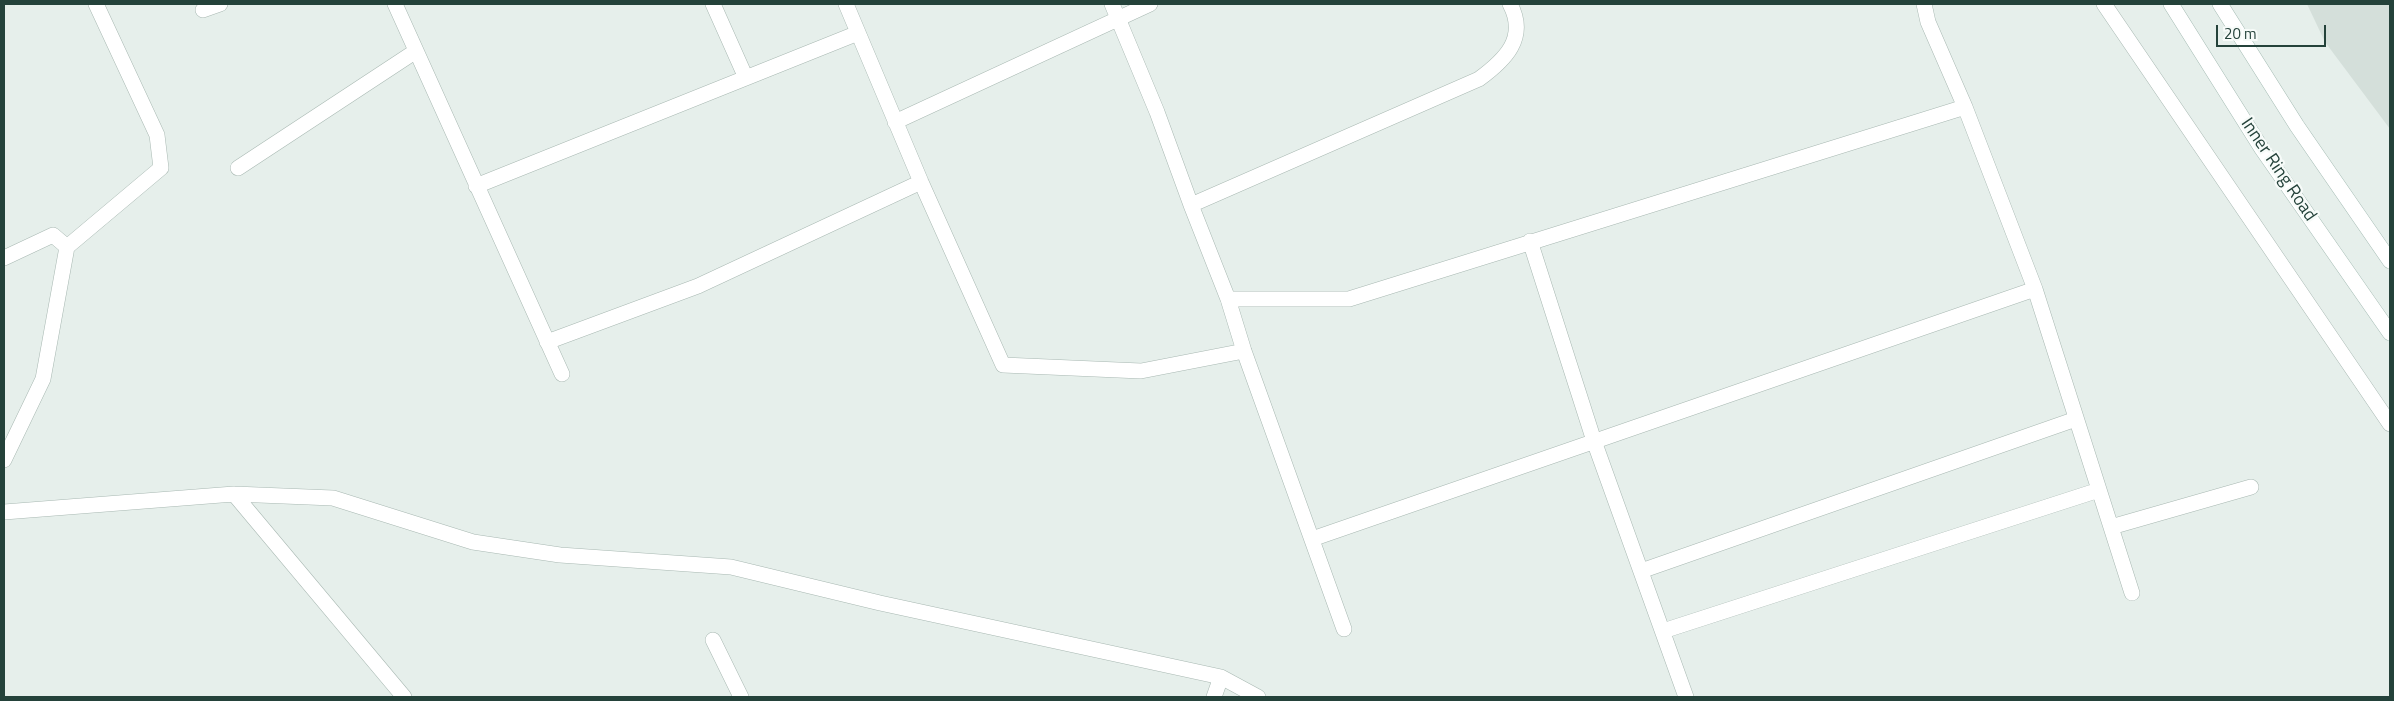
<!DOCTYPE html>
<html>
<head>
<meta charset="utf-8">
<style>
	body { margin:0 }
	#map { position:relative; width:2394px; height:701px; overflow:hidden; background:#e6efeb; font-family:"Titillium Web",sans-serif }
	canvas { display:block }
	.frame { position:absolute; inset:0; border:5px solid #24423a; pointer-events:none }
	.scale { position:absolute; left:2216px; top:25px; width:110px; height:22px; box-sizing:border-box; border:2px solid #24423a; border-top:0; padding-left:6px; font-size:15px; line-height:18px; white-space:nowrap; color:#24423a; -webkit-text-stroke:4px #f7fbf9; paint-order:stroke }
</style>
</head>
<body>
<div id="map">
<canvas width="2394" height="701"></canvas>
<div class="frame"></div>
<div class="scale">20 m</div>
</div>
<script>
const g = document.querySelector('canvas').getContext('2d');
g.lineJoin = 'round';
function paint(path, color) { g.fillStyle = color; g.fill(path, 'evenodd'); }
function strokePath(path, color, width, dash) { g.strokeStyle = color; g.lineWidth = width; g.lineCap = dash ? 'butt' : 'round'; g.setLineDash(dash || []); g.stroke(path); }
function write(font, color, halo, rows, align = 'center') {
  g.font = font + ' "Titillium Web",sans-serif'; g.lineWidth = 4.5; g.setLineDash([]); g.textBaseline = 'middle'; g.strokeStyle = halo; g.fillStyle = color; for (const [text, x, y, turn = 0] of rows) {
    g.save(); g.translate(x, y); g.rotate((+turn || 0) * Math.PI / 180); g.textAlign = isNaN(turn) ? turn : align; if (halo) g.strokeText(text, 0, 0); g.fillText(text, 0, 0); g.restore();
  }
}
const built = new Path2D(`
	M2307,4H2390V129L2325,42Z`);
const minor = new Path2D(`
	M395,4L562,374
	M713,4L746,78
	M846,4L921,182L1003,365L1141,371L1244,351
	M1112,4L1157,112L1191,205L1228,299L1244,351L1344,629
	M1924,4L1928,22L1965,107L2035,289L2132,593
	M2104,4L2390,424
	M203,10L220,4
	M895,122L1150,4
	M238,168L416,51
	M476,186L858,33
	M1191,205L1479,79C1505,60 1528,38 1510,4
	M1530,241L1594,441L1686,697
	M4,258L53,235L67,247
	M1228,299H1349L1965,107
	M547,342L698,286L921,182
	M4,460L43,379L67,247L161,168L157,135L96,4
	M234,494L404,697
	M4,512L234,494L333,498L473,542L560,555L731,567L880,603L1221,677L1258,697
	M2111,527L2251,487
	M1312,539L2035,289
	M1641,571L2076,419
	M1663,631L2099,490
	M713,640L741,697
	M1214,697L1221,677`);
const secondary = new Path2D(`
	M2171,4L2262,149L2390,333
	M2220,4L2297,126L2390,261`);
const streetNames = [
	["Inner Ring Road",2278,170,56]
];
paint(built, '#d4dfda');
strokePath(minor, '#a8b8b2', 16);
strokePath(secondary, '#a4bbb3', 16);
strokePath(minor, '#fff', 15);
strokePath(secondary, '#fff', 15);
write('18px', '#24423a', '#f7fbf9', streetNames);
</script>
</body>
</html>
